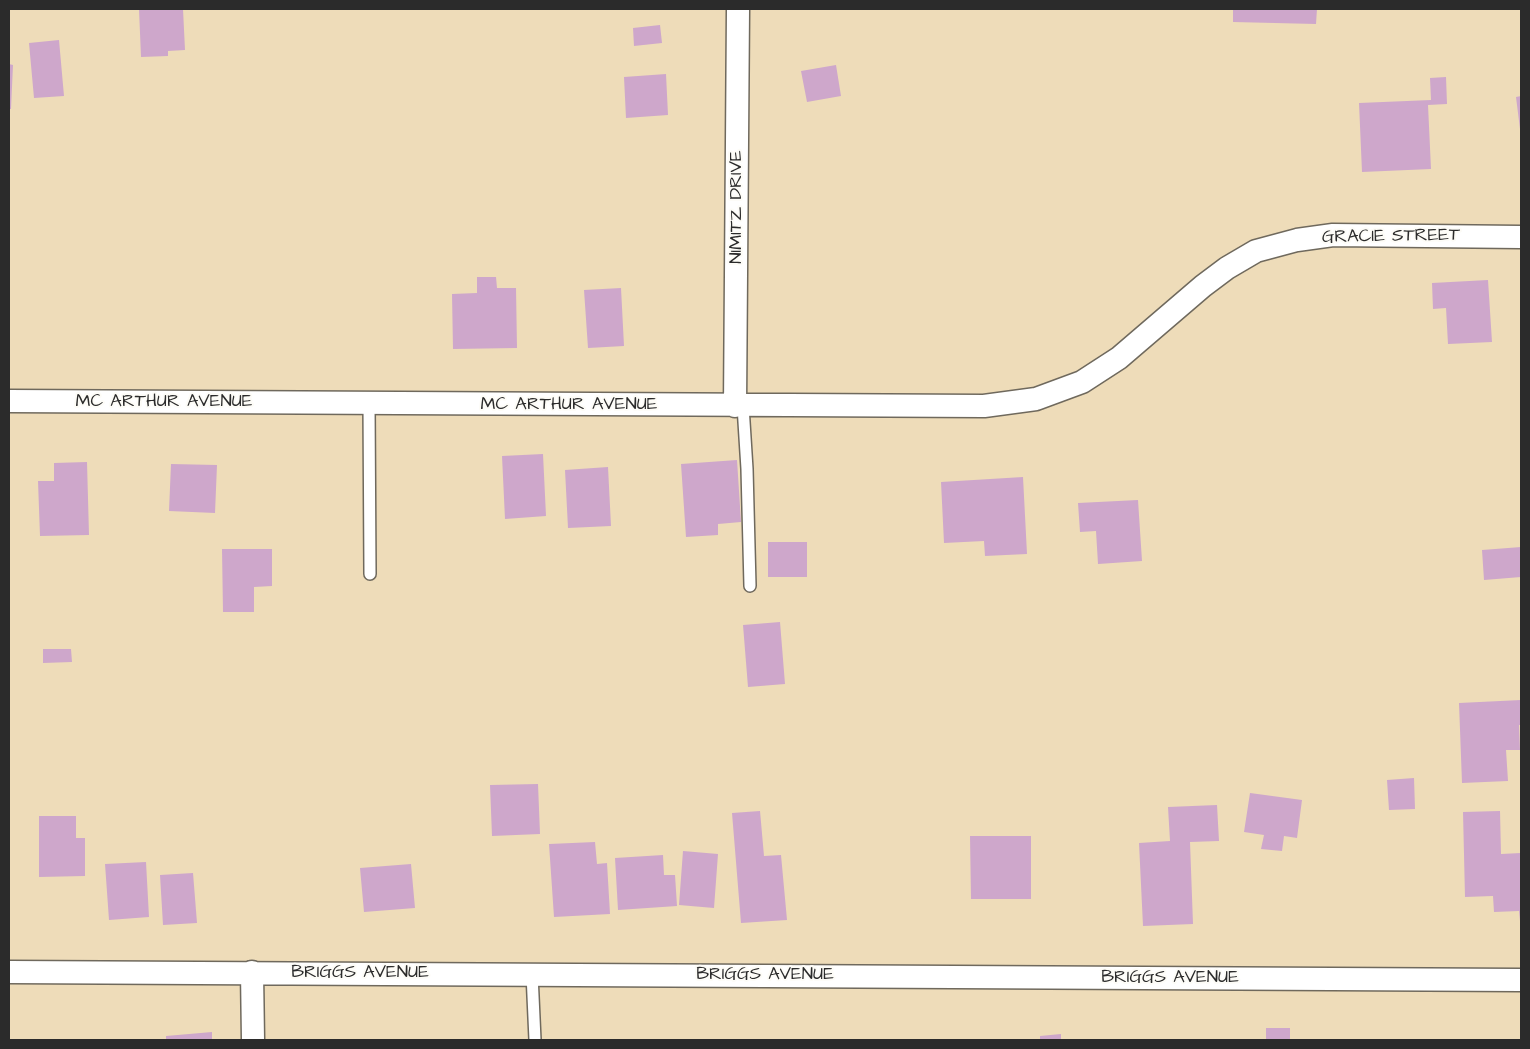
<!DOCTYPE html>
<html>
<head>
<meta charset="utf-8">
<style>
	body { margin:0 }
	#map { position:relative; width:1530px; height:1049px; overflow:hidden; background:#eedcb9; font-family:"Architects Daughter",sans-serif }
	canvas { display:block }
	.frame { position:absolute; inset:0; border:10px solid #2b2b2b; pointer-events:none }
</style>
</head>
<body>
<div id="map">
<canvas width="1530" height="1049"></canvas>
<div class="frame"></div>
</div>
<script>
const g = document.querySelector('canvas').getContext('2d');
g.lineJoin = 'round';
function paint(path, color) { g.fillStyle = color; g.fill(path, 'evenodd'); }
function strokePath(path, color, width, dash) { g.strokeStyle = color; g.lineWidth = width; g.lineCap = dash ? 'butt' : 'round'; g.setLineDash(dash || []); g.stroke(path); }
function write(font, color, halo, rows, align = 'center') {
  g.font = font + ' "Architects Daughter",sans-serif'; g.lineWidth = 4; g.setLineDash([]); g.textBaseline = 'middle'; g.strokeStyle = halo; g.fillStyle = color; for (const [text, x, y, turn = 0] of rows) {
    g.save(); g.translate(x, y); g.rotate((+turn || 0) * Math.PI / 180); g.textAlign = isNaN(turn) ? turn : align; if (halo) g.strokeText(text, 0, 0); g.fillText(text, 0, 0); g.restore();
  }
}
const building = new Path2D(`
	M139,9H183L185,50L168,51V56L141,57Z
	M1233,9H1317L1316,24L1233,22Z
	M660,25L662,43L634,46L633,28Z
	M59,40L64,96L34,98L29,43Z
	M9,64L13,65L11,109H9Z
	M836,65L841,96L807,102L801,71Z
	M666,74L668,115L626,118L624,77Z
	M1446,77L1447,104L1428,105L1431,169L1362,172L1359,103L1431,100L1430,78Z
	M1521,96V129H1520L1516,97Z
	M477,277H496L497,288H516L517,348L453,349L452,294L477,293Z
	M1488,280L1492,342L1448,344L1446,308L1433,309L1432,283Z
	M621,288L624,346L588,348L584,290Z
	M543,454L546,516L505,519L502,456Z
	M737,460L741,522L718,524V535L686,537L681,464Z
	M87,462L89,535L40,536L38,481H54V463Z
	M171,464L217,465L215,513L169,511Z
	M608,467L611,526L568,528L565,470Z
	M1023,477L1027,554L985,556L984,541L944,543L941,482Z
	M1138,500L1142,561L1098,564L1096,531L1080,532L1078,503Z
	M768,542H807V577H768Z
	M1521,547V577L1484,580L1482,550Z
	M222,549H272V586L254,587V612H223Z
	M780,622L785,684L748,687L743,625Z
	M43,649H71L72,662L43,663Z
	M1521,700V725H1519L1520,750H1506L1508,781L1462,783L1459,703Z
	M1414,778L1415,809L1389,810L1387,780Z
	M538,784L540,834L492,836L490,785Z
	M1250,793L1302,800L1297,838L1284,836L1282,851L1261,849L1264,835L1244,832Z
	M1217,805L1219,841L1190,842L1193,924L1143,926L1139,843L1170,841L1168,807Z
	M760,811L764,856L781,855L787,920L741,923L732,813Z
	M1500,811L1501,854L1521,853V921H1520L1519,911L1494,912L1493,896L1465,897L1463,812Z
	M39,816H76V838H85V876L39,877Z
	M970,836H1031V899H971Z
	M595,842L597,864L607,863L610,914L554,917L549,844Z
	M683,851L718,854L714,908L679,905Z
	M663,855L664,875H675L677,906L618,910L615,858Z
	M146,862L149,917L109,920L105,864Z
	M411,864L415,908L364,912L360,868Z
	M193,873L197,923L163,925L160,875Z
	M1266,1028H1290V1040H1266Z
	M212,1032V1040H166V1036Z
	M1061,1034V1040H1040V1036Z`);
const lane = new Path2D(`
	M369,403L370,574
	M743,406L747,469L750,586
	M532,974L535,1040`);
const street = new Path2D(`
	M9,401L984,406L1036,399L1082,382L1119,358L1203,286L1227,268L1256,251L1297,240L1333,235L1521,237
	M735,406L738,9
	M9,972L1521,980
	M252,972L253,1040`);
const streetNames = [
	["NIMITZ DRIVE",737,207,-90],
	["GRACIE STREET",1391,237,-1],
	["MC ARTHUR AVENUE",164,402],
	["MC ARTHUR AVENUE",569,405],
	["BRIGGS AVENUE",360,973],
	["BRIGGS AVENUE",765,975],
	["BRIGGS AVENUE",1170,978]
];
paint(building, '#cea7cb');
strokePath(lane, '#6f695d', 14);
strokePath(street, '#6f695d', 25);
strokePath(lane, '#fff', 11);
strokePath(street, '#fff', 22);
write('18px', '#2b2b2b', '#fdfcf7', streetNames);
</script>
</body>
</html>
